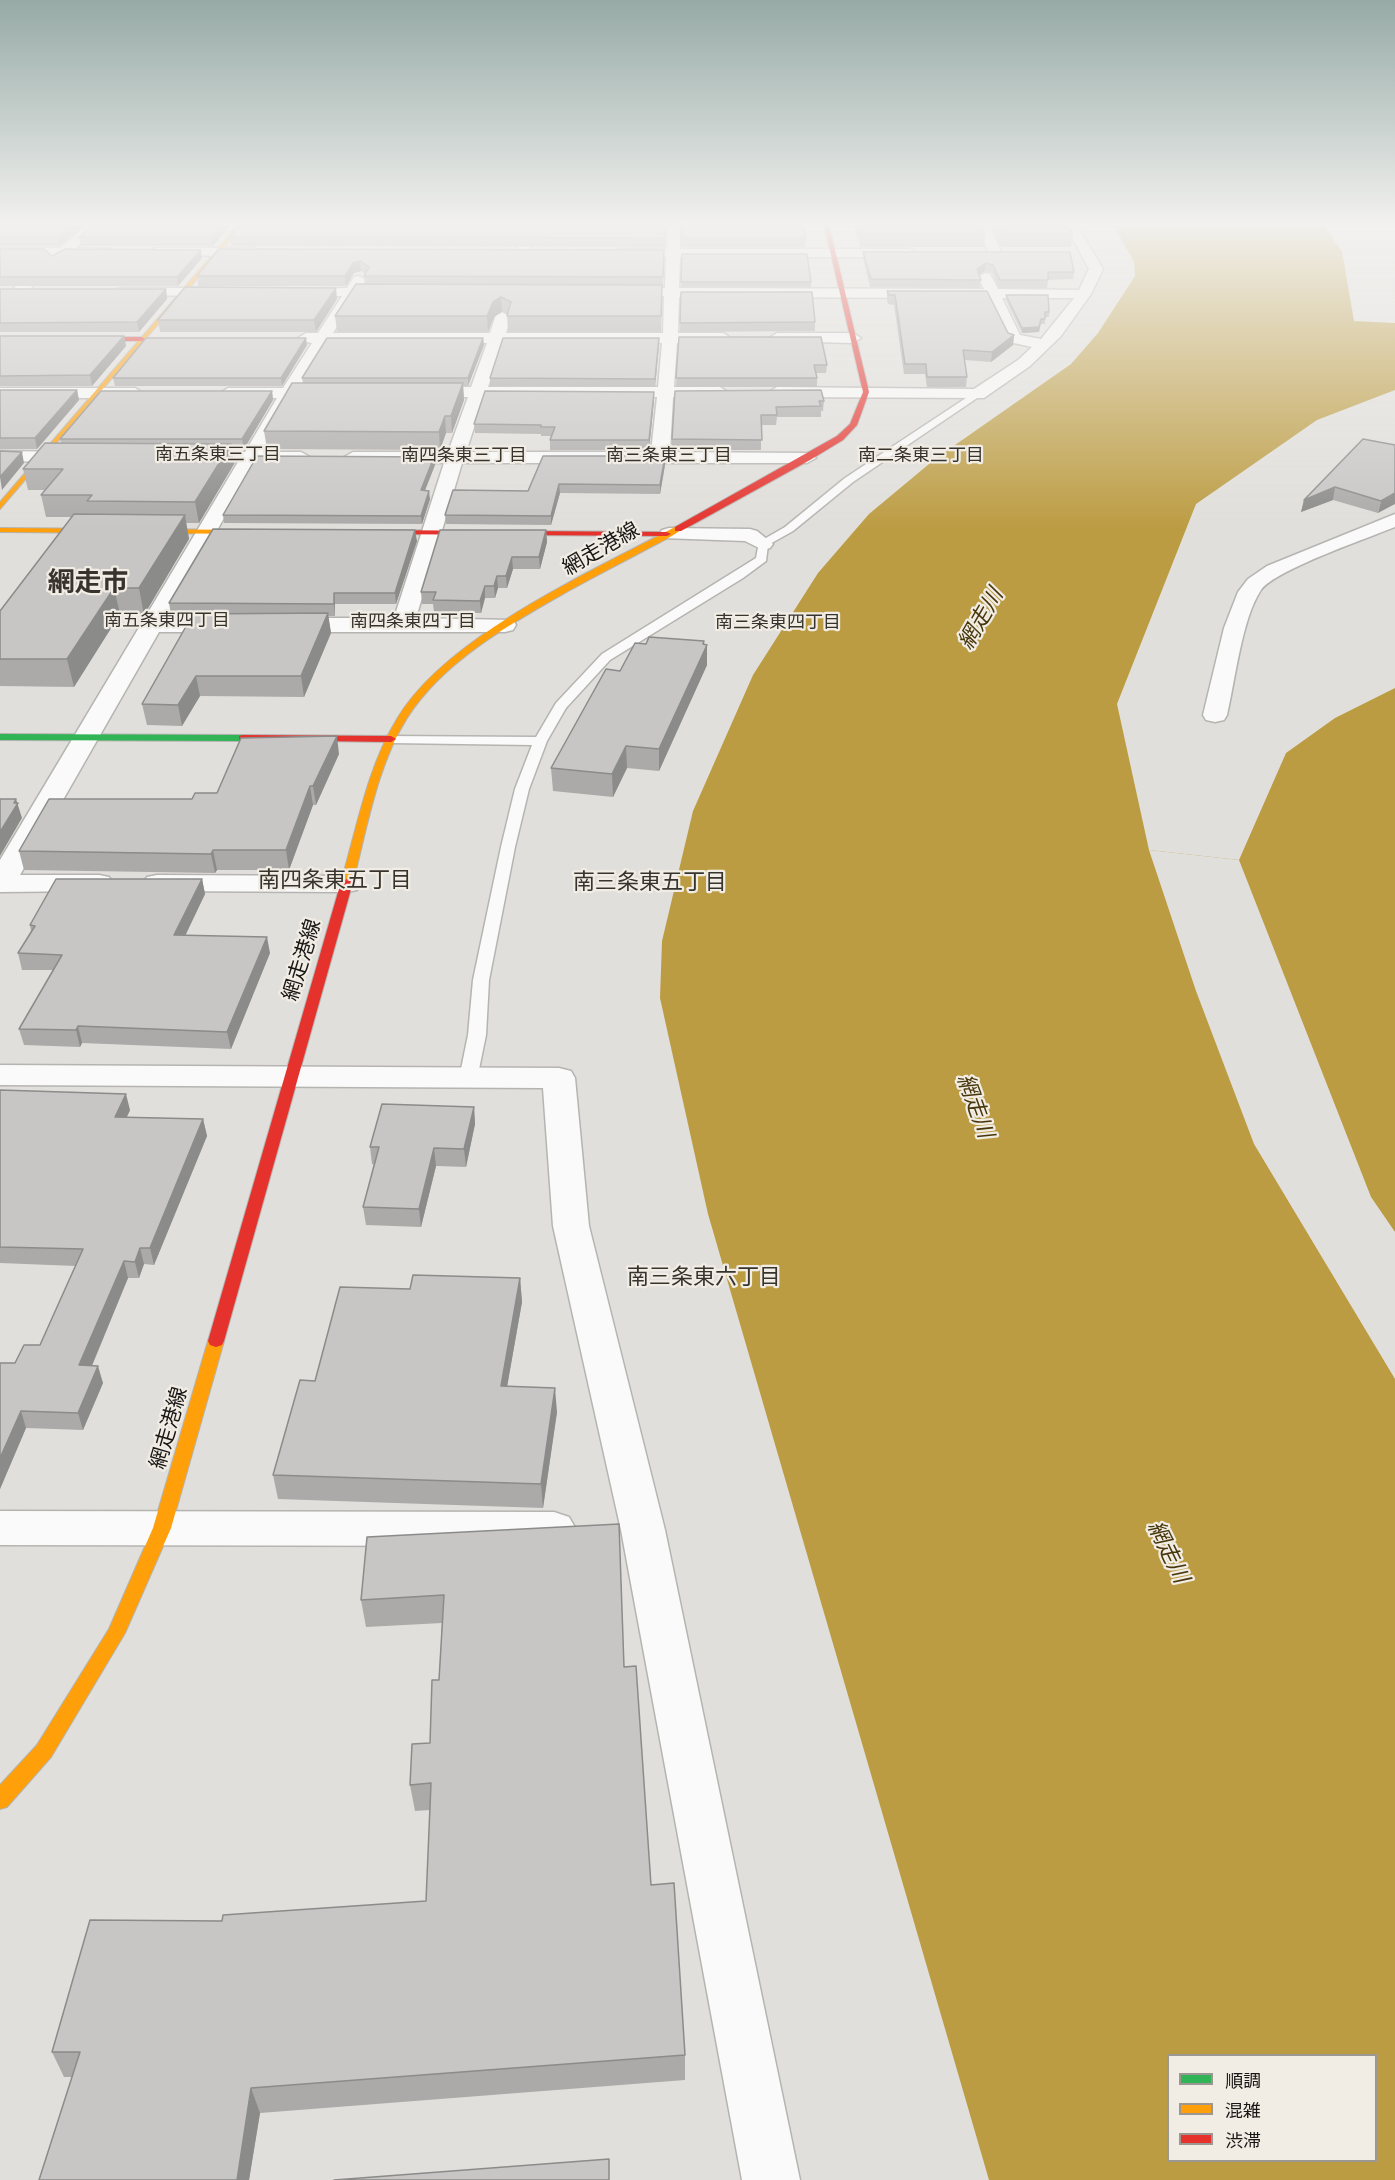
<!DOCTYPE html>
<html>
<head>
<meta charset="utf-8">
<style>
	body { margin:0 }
	#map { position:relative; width:1395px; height:2180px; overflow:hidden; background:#e1dfdb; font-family:"Crimson Pro","Noto Sans JP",serif }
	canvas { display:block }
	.legend { position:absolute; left:1167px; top:2054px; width:210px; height:108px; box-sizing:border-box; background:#f1ede5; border:2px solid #9b9792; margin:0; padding:8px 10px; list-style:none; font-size:18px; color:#191715 }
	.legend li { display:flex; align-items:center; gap:12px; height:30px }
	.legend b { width:30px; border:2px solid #9b9792 }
</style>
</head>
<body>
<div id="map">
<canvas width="1395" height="2180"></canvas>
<ul class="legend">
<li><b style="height:8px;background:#30b455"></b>順調</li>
<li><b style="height:8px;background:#ff9f0a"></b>混雑</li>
<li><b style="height:8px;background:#e5322d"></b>渋滞</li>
</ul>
</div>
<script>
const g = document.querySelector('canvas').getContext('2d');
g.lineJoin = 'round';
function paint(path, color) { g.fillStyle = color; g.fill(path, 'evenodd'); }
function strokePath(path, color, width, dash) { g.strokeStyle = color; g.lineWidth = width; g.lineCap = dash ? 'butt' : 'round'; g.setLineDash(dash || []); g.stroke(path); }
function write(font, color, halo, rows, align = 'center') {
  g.font = font + ' "Crimson Pro","Noto Sans JP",serif'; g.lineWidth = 4.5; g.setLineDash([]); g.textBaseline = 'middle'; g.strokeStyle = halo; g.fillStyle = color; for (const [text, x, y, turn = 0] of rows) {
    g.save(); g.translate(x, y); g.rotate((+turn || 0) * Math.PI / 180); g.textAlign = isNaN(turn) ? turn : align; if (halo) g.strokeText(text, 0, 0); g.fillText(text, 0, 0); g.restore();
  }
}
const water = new Path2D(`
	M1113,225H1323L1342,251L1354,321L1395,323V390L1317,420L1196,504L1117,704L1149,850L1239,860L1286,753L1335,718L1395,688V2180H989L708,1214L660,998L662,941L693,811L753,675L818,573L869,514L935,459L1071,364L1098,333L1135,276L1134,262ZM1168,2056H1376V2160H1168Z`);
const pier = new Path2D(`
	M1149,850L1239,860L1371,1197L1395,1232V1379L1254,1144L1196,991Z`);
const lane = new Path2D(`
	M975,392L983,394L853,482L793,531L768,545L766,561L743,578L610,660L566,708L547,741L529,789L515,847L489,980L486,1035L477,1079L468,1084L462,1083L459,1079L468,1035L473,980L501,847L515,789L532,745L391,743L386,742V736L536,737L556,703L602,654L756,558L759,542L785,527L845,478Z`);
const street = new Path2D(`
	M87,225H100L76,248L110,249V255L67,256L5,311L0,312V300L51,256H0V248H60Z
	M525,225H537L506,333H663L664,296H617L610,292L617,288H665L666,257H619L612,253L619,249H667L668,225H680V249H909L916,253L909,257H680L679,288L984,289L978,277L985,273L990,274L998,289L1079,290L1089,269L1065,225H1077L1103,269L1091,294L1061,336L1030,366L984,398L777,397L769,392L777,387L974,389L1018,360L1032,347L1009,342L988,298L679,297L678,333H723L731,338L723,343H677L674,387H720L728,392L720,397H673L670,452L807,453L816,458L807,463H462L416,618L513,620L516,625L513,630L505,632H284L276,630L273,625L276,620L284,618H394L444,463L353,462L344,457L353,452H448L468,397H417L409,392L417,387H471L487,343H327L299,388H333L341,393L333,398H293L263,452H301L310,457L301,462H256L167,618H232L240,620L243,625L240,630L232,632H159L20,875H99L109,877L113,883L109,889L99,891L0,892V860L238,462H188L179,457L188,452H245L277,398H228L220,393L228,388H283L312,343L301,341L298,338L306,333H318L342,296H293L288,295V289L347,288L354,277L359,276L366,280L361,288H394L401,292L394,296H356L333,333H490ZM1002,298H1074L1041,339L1020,335ZM503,343H662L658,387H488ZM484,397H657L651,452H466Z
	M977,225H989L1002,253L1000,256H990Z
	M157,248H255L262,252L255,256L152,255V249Z
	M122,288H220L227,292L220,296L117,295V289Z
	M777,333H853L861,338L853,343L772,341L769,338Z
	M0,388H135L143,393L135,398H0Z
	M0,451L79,452L88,457L79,462L0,461Z
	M1395,514V527C1368,538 1275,570 1261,590C1242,618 1235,681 1227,715L1224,720L1215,722L1206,720L1203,715L1224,628L1238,592L1248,579L1267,566Z
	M669,528L750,529L757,531L773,544L770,548L763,550L745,541L662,538L659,534L662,530Z
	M157,875L347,876L357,878L361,884L357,890L347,892L157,891L147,889L143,883L147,877Z
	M0,1065L559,1068L571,1071L575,1078L589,1226L665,1530L800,2180H742L621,1530L553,1226L543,1088L0,1085Z
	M0,1511L554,1512L569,1517L576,1529L569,1541L554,1546L0,1545Z`);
const fast = new Path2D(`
	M0,734L243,735L248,738L243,741L0,740Z`);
const slow = new Path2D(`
	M238,225H243L0,509V502Z
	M675,527L682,529C672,537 658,543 647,549C621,563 595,576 570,590C512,623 444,660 407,718C377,766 367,828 353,882L347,885L343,884L341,882C357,828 367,768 397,719C446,636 591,572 675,527Z
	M0,528L256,530L260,532L256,534L0,532Z
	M216,1335L222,1337L224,1341L171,1528L125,1633L51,1757L7,1807L0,1809V1785L37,1745L109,1629L153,1528L208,1341L210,1337Z`);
const jam = new Path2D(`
	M824,225H829L869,392L857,425L843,440L810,460L681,531H675V527L837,436L850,424L863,392Z
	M0,337H142L145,339L142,341H0Z
	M368,530L667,532L671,534L667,536L371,534L367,532Z
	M243,735L391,736L396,739L391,742L239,740V736Z
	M347,879L353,882L224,1341L222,1345L216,1347L210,1345L208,1341L341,882Z`);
const wall = new Path2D(`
	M0,225H84L59,246H0Z
	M93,225H231L213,246H81L79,237Z
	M241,225H666L665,247L231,246L230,237Z
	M680,225H803L806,238L805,247H682Z
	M854,225H981L985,234L984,247H860Z
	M991,225H1066L1073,234L1071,247H1001Z
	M0,249L52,256L202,258L178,286H0Z
	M219,249L664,250L663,287H662L661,332H508L507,315L502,312L494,317L488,332H337L335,316L365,284L364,276L365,274L361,271L354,273L346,286H198L197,276Z
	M863,252L1074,272L1073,279L1048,280L1047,288H999L992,273L985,271L979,275L981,280L980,288L870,287L863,259Z
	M682,254L811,282V287H681Z
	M0,289H166L167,299L139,332H0Z
	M887,291L1014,335L1013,345L991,362L964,360L967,377L966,387H927L925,374H904L894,305L888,304L887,300Z
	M681,292L815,322V331L680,332Z
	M1006,295L1049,312V317H1045V324H1041L1039,332L1022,333L1006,300Z
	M337,299L316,332H160L158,320Z
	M0,336H124L126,346L92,386H0Z
	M679,337L827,365L826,373H816L817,378V387H676Z
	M483,338L484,345L468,386H463L464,400L452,433H446L440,450L267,449L264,431L303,383L302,378Z
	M659,338V345L655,387L490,386V378Z
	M307,345L282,386H115L113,378Z
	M0,390H77L79,400L37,449H0Z
	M821,390L824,401L823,411H821V417H777L776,425H761V450H672V439Z
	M272,391L273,400L244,449H232L234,464L199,523H186L189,539L144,615L120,614L74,687L0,686V611L73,517H46L41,495L46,490H28L23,469L61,443L60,439Z
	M654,401L649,450H550V440L551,436H541V434L475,433L474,424Z
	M1395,445L1378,513L1333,500L1301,512L1304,500Z
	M665,456V465L660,494L560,493L551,525L446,524L445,515L528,491Z
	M435,465L425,490L430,499L422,524L224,523L223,515Z
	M546,530L547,542L540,569H513L507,588H498L495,598H485L481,613L434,612L433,604H422L421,592Z
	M417,541L396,604H335V616H328L331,633L304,697L200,696L182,726L147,725L142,704L193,615H171L169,603Z
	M704,641V644L707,645V665L659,771L627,768L613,797L553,791L551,768L620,671L646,644Z
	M339,754L316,805H313L289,870H217L215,873L24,870L19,851L192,799L217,793Z
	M202,879L205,894L185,935L270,953L231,1049L82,1043L80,1047L24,1045L19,1029L53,970H22L18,953L31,931L30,925Z
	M0,1090L130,1110L127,1117L203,1119L207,1136L154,1265L144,1264L139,1278H128L92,1366L103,1383L83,1430L26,1428L0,1489V1363H15L40,1345L76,1266L0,1263Z
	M474,1107L475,1124L466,1167L436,1166L421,1227L366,1225L363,1207L375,1165L372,1164L370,1147Z
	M520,1278L522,1302L507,1386L557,1412L543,1508L278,1499L273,1475L315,1381L410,1289Z
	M367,1537L625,1667L651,1885L685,2055V2080L260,2113L249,2180H39L72,2077H64L52,2052L222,1921L426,1901L430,1810L415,1811L410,1785L430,1743L439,1680L442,1623L366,1627L361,1600Z`);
const shadedWall = new Path2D(`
	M72,225H84L59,246L57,237Z
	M223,225H231L213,246L211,237Z
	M201,250L202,258L178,286L177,277Z
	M360,261L361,271L354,273L346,286L345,276L353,263Z
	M986,263L985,271L976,276L977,269Z
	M336,288L337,299L316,332L314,320Z
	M166,289L167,299L139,332L137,322Z
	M501,297L502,312L494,317L488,332L487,316L493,302Z
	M1041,319L1039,332L1022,333V328Z
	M1014,335L1013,345L991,362L992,352Z
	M124,336L126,346L92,386L90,375Z
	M306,338L307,345L282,386L281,378Z
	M483,338L484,345L468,386V378Z
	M659,338V345L655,387V379Z
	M463,383L464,400L452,433L451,416Z
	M77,390L79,400L37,449L35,438Z
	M272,391L273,400L244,449L242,439Z
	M654,392V401L649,450V440Z
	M445,416L446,433L440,450L439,432Z
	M231,444L234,464L199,523L195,502Z
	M22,452L24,463L2,490L0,477Z
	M665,456V465L660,494V485Z
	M434,457L435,465L422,498L421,490Z
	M559,484L560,493L551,525V516Z
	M1335,487L1333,500L1301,512L1304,500Z
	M429,491L430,499L422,524L421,516Z
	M1395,493V504L1378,513L1381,501Z
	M185,515L189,539L144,615L139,588Z
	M415,530L417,541L396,604L395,593Z
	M546,530L547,542L540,569L539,557Z
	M512,557L513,569L507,588L506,576Z
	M497,576L498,588L495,598L494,586Z
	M485,586V598L481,613L480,601Z
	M114,588L120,614L74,687L67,659Z
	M334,593L335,604V616L334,604Z
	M328,613L331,633L304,697L301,676Z
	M704,641V651L707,645V665L659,771V749Z
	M196,676L200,696L182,726L178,705Z
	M337,736L339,754L316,805L313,786Z
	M626,746L627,768L613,797L612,774Z
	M310,786L313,805L289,870L286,850Z
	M16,799L22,818L0,856V832Z
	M213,850L217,870L215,873L211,854Z
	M202,879L205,894L178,951L174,935Z
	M267,937L270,953L231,1049L227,1032Z
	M78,1026L82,1043L80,1047L76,1030Z
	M126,1094L130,1110L119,1133L115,1117Z
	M474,1107L475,1124L466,1167L464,1149Z
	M203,1119L207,1136L154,1265L150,1248Z
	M434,1148L436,1166L421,1227L419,1209Z
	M140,1248L144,1264L139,1278L135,1262Z
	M124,1261L128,1278L85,1382L79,1365Z
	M520,1278L522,1302L503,1410L501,1386Z
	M98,1366L103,1383L83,1430L78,1413Z
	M555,1388L557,1412L543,1508L541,1484Z
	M21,1411L26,1428L0,1489V1458Z
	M251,2088L260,2113L249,2180H237Z`);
const building = new Path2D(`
	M0,225H72L57,237H0Z
	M93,225H223L211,237H79Z
	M241,225H666L665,238L230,237Z
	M681,225H803L806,238H682Z
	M858,225H981L985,234H861Z
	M998,225H1066L1073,234H1003Z
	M0,249H44L52,256L65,249L201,250L177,277H0Z
	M219,249L664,250L663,277L364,276L369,267L360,261L353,263L345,276H197Z
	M863,252H1070L1074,272H1048V280H1000L993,265L986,263L977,269L981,280L871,279Z
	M682,254H807L811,282H681Z
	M356,284L662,285L661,316H507L511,302L501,297L493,302L487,316H335Z
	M185,287L336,288L314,320H158Z
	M0,289H166L137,322L0,323Z
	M887,291H987L1008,333L1014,335L992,352L963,350L967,377H927L926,364H905L895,295H889Z
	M681,292H812L815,322L680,323Z
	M1006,295H1048L1049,312H1045V319H1041L1039,327L1022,328Z
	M0,336H124L90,375L0,376Z
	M679,337H821L827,365H814L817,378H676Z
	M146,338H306L281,378H113Z
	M327,338H483L468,378H302Z
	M503,338H659L655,379L490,378Z
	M292,383H463L451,416H445L439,432L264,431Z
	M0,390H77L35,438H0Z
	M821,390L824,401H819L821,406L776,407L777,415H761L762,440L672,439L675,391Z
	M101,391H272L242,439H60Z
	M485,391L654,392L649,440H550L555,427H541V425L474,424Z
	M1363,439L1395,445V493L1381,501L1335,487L1304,500Z
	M45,443L231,444L195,502L87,501L92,495H41L63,469H23Z
	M0,451L22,452L0,477Z
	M257,456L434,457L421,490L429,491L421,516L223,515Z
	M543,456H665L660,485L559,484L551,516L445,515L453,490L528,491Z
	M74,514L185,515L139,588H114L67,659H0V611Z
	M213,529L415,530L395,593H334V604L169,603Z
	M440,530H546L539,557H512L506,576H497L494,586H485L480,601L433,600L436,592H421Z
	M328,613L301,676H196L178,705L142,704L193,614Z
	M649,637L704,641L703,644L707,645L659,749L626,746L612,774L551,768L606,669L620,671L635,643L646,644Z
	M337,736L313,786H310L286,850H213L211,854L19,851L49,799H192L195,793H217L241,738Z
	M0,799H16L14,803H18L0,832Z
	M56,879H202L174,935L267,937L227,1032L78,1026L76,1030L19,1029L62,955L18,953L35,926L30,925Z
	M0,1090L126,1094L115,1117L203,1119L150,1248H140L135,1262L124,1261L79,1365L98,1366L78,1413L21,1411L0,1458V1363H15L24,1345H40L83,1249L0,1247Z
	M382,1104L474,1107L464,1149L434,1148L419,1209L363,1207L379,1147H370Z
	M413,1275L520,1278L501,1386L555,1388L541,1484L273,1475L300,1380L315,1381L340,1287L410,1289Z
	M619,1524L624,1667L636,1666L651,1885L674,1883L685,2055L251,2088L237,2180H39L80,2052H52L90,1920L222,1921L223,1915L426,1901L431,1783L410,1785L412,1744L430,1743L432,1680H439L444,1595L361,1600L367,1537Z
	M609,2159V2180H334Z`);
const farNeighbourhoodnames = [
	["南五条東三丁目",218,454],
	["南四条東三丁目",464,455],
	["南三条東三丁目",669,455],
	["南二条東三丁目",921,455],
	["南五条東四丁目",167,620],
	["南四条東四丁目",413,621],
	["南三条東四丁目",778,622]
];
const streetNames = [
	["網走港線",601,549,-30],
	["網走港線",302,960,-73],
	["網走港線",169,1428,-74]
];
const waterNames = [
	["網走川",981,619,-60],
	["網走川",975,1106,70],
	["網走川",1168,1552,64]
];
const neighbourhoodNames = [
	["南四条東五丁目",335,880],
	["南三条東五丁目",650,882],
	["南三条東六丁目",704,1277]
];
const farTownnames = [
	["網走市",88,583]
];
paint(water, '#bc9c42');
paint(pier, '#e1dfdb');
strokePath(lane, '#b5b4b1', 3);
strokePath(street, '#b5b4b1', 3);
strokePath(fast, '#b5b4b1', 2);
strokePath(slow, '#b5b4b1', 2);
strokePath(jam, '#b5b4b1', 2);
paint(lane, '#fafafa');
paint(street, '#fafafa');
paint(fast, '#30b455');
paint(slow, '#ff9f0a');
paint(jam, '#e5322d');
paint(wall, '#abaaa9');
paint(shadedWall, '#8b8b8a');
paint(building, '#c7c6c5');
strokePath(building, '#8b8b8a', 1.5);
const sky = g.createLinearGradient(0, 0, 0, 530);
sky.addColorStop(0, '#96aaa6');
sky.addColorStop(0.42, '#f2f1ef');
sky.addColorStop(1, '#f2f1ef00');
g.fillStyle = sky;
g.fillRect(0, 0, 1395, 530);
write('18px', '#37342e', '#f1ede5', farNeighbourhoodnames);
write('21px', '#191715', '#f1ede5', streetNames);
write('italic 22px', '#49370c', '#f1ede5', waterNames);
write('22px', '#37342e', '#f1ede5', neighbourhoodNames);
write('bold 27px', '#37342e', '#f1ede5', farTownnames);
</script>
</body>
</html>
